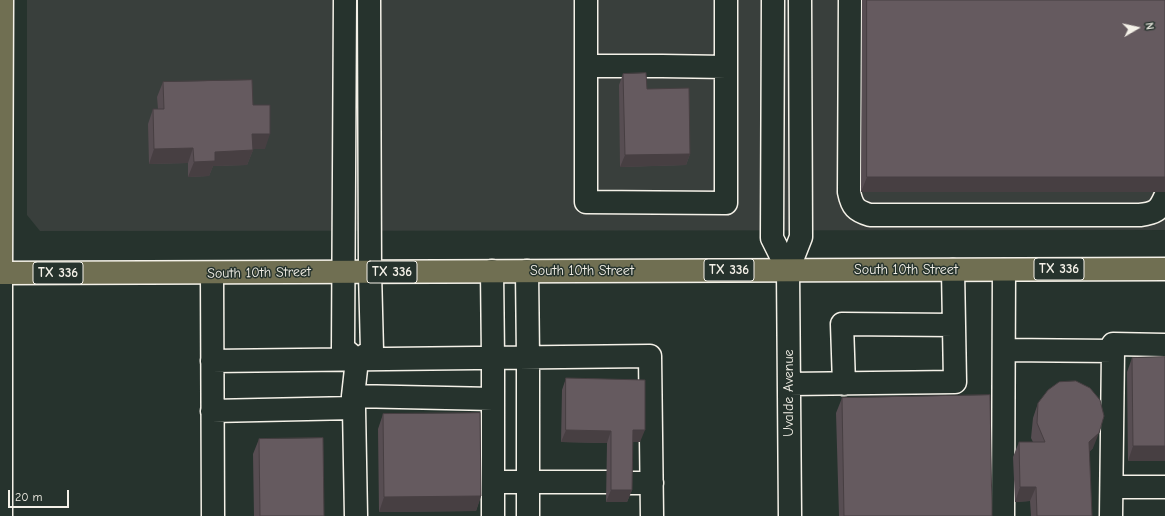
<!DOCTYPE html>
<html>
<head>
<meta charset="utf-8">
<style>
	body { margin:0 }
	#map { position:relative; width:1165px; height:516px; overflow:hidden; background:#26332d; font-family:"Comic Neue",sans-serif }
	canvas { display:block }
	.north { position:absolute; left:1117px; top:8px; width:40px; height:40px; -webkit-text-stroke:3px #26332d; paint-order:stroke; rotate:81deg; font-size:11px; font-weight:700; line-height:16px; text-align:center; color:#f4f1e8 }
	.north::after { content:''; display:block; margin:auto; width:14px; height:18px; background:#f4f1e8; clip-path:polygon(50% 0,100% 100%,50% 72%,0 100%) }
	.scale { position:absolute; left:8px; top:490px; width:61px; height:18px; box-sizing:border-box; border:2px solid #f4f1e8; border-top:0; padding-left:5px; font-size:12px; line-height:14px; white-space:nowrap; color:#f4f1e8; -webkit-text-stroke:3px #26332d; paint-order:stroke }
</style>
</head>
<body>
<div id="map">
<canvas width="1165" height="516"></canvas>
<div class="north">N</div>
<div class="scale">20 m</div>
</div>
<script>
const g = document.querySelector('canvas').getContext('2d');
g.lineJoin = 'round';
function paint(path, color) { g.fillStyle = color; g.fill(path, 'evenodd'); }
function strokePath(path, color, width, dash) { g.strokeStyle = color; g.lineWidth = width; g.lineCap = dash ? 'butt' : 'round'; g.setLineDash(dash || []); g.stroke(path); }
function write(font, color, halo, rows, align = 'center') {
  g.font = font + ' "Comic Neue",sans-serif'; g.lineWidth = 3; g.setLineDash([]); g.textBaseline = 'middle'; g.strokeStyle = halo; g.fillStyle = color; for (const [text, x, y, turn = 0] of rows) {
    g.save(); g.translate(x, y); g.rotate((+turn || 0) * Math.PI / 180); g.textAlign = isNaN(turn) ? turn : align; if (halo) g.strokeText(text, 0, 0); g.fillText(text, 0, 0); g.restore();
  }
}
const built = new Path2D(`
	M27,0H1165V230L40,231L27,215Z`);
const minor = new Path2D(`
	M345,0L343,348L357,360
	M586,0V202L726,203V0
	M773,0L772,238L788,270
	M850,0L849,192C852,207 856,211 870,215H1140C1155,213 1159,211 1165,197
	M586,66H662L726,67
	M492,271L493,358V516
	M527,271L528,358V516
	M212,273L213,516
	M1004,350L1113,351V344L1165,345
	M357,360L372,351L370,272L369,0
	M212,361L650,356L652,516
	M789,384L955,382L953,270
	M844,384L842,324L954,325
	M353,396L493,399
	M354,408L356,516
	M212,411L354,408L353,396L357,360
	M493,482H607
	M628,483H652
	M1112,487H1165
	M1,516V273
	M790,516L788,270L801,237L800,0
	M1003,516L1004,270
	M1111,516L1113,351`);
const major = new Path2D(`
	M0,273L1165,269
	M1,273L2,0`);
const wall = new Path2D(`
	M862,0H1165L861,192Z
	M623,74L647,89L690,154L686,165L620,167L619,85Z
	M163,82L253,105L265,149H252L253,150L247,165L213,166L209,176L188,177V163L149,164L148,124L153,109H158L157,97Z
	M1132,358L1165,461H1128L1127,372Z
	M566,378L640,442H632V490L627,502H606L607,443L561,442L562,390Z
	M842,398L992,516H839L836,413Z
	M1038,403L1093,448L1089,452L1092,516H1031L1030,501L1015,502L1013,457L1019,442H1033L1031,438L1033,418Z
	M383,414L481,496L476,511L379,512L378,429Z
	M259,439L324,516H254L253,454Z`);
const shadedWall = new Path2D(`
	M252,134H270L265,149H247Z
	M193,148L188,163L149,164L154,149Z
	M253,150L247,165L213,166L209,176L188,177L194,162L215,152Z
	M690,154L686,165L620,167L625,155Z
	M867,177H1165V192H861Z
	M566,430L611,431L607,443L561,442Z
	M633,430H645L640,442H628Z
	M1099,433L1093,448L1084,457L1089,442Z
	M1133,446H1165V461H1128Z
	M1020,487H1036L1030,501L1015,502Z
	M611,490H632L627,502H606Z
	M481,496L476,511L379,512L384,497Z`);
const building = new Path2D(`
	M867,0H1165V177H867Z
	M646,73L647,89L689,88L690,154L625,155L623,74Z
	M252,80L253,105H270V134H252L253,150L215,152V161L194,162L193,148L154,149L153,109H164L163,82Z
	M1165,357V446H1133L1132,358Z
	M566,378L645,380V430H633L632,490H611V431L566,430Z
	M1076,381L1090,388L1100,400L1104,416L1099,433L1089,442L1092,516H1037L1036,487H1020L1019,442H1045L1037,423L1038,403L1048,390L1059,382Z
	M990,395L992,516H844L842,398Z
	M480,413L481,496L384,497L383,414Z
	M323,438L324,516H260L259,439Z`);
const shields = [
	[1059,269,50],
	[729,270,50],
	[392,272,50],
	[58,273,50]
];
const shieldNames = [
	["TX 336",1059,269],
	["TX 336",729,270],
	["TX 336",392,272],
	["TX 336",58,273]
];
const streetNames = [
	["South 10th Street",906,270],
	["South 10th Street",582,271],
	["South 10th Street",259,273,-1],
	["Uvalde Avenue",789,393,-90]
];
paint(built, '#393f3c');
strokePath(minor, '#f4f1e8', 25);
strokePath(major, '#f4f1e8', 25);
strokePath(minor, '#26332d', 22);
strokePath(major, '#706f52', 22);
paint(wall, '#574d52');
paint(shadedWall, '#473f42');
paint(building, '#655a5f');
strokePath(building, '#473f42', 1);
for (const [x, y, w] of shields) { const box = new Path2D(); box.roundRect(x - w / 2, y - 11, w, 22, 3); g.fillStyle = '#26332d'; g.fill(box); strokePath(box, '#f4f1e8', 1); }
write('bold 13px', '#f4f1e8', null, shieldNames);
write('14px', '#f4f1e8', '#26332d', streetNames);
</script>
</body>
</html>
